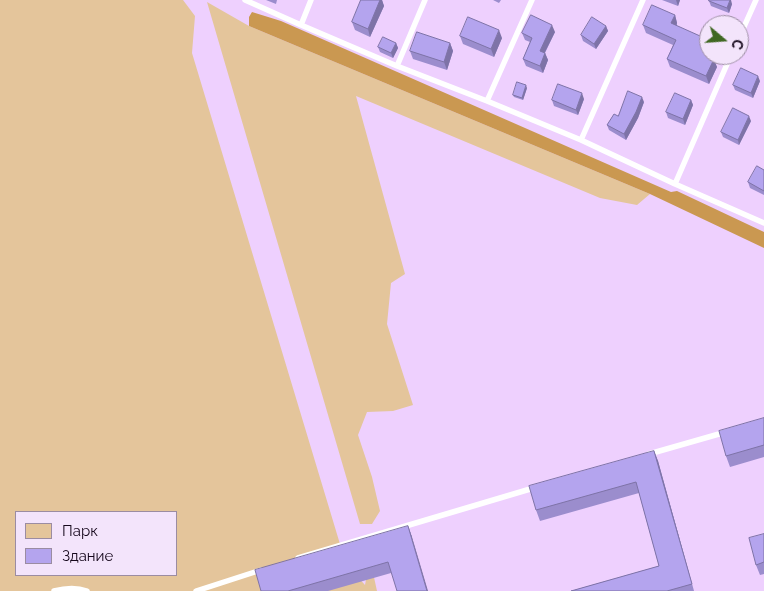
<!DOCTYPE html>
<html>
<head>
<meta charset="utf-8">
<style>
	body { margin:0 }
	#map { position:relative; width:764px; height:591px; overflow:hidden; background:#eed0fe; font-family:Raleway,sans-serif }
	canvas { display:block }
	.legend { position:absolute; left:15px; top:511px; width:162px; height:65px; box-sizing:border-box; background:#f3e4fb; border:1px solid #9b8ca2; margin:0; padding:6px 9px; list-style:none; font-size:15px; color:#16081c }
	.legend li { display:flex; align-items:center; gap:10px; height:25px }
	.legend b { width:25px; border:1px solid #9b8ca2 }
	.north { position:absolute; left:699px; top:15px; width:50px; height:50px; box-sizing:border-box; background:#f3e4fb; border:1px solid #9b8ca2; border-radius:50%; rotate:108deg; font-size:14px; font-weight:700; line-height:20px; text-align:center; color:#16081c }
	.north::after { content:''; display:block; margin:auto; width:18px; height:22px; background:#406823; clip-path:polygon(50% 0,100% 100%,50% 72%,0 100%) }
</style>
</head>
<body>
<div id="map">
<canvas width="764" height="591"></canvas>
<ul class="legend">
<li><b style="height:14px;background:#e4c59b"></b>Парк</li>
<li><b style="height:14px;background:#b4a4ee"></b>Здание</li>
</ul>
<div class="north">С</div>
</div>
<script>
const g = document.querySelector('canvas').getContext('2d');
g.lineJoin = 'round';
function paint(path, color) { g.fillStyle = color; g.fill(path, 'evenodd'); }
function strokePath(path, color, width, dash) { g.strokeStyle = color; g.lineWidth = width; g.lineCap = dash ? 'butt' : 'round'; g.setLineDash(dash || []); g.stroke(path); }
const green = new Path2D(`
	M0,0H183L195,16L192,53L346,564L365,585L370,559L377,591H0ZM16,512H176V575H16Z
	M207,2L249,26L650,194L637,205L600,198L356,96L405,274L391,283L387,324L413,405L393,411L367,412L358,435L372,477L380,511L372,524H360Z`);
const forest = new Path2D(`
	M252,12L281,21L671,192L677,191L764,232V248L650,194L249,26V17Z`);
const lane = new Path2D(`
	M245,0L301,25L311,0
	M425,0L397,66L487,101L532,0
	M643,0L581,140L675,184L731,55
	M301,25L397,66
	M739,38L756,0
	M487,101L581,140
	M675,184L764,223
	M649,454L726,432
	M298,558L537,487
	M54,591C65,588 76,587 87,591
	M196,591L261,570`);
const wall = new Path2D(`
	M266,0H277L276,4Z
	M361,0H382L384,6L370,37L355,30L352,22Z
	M493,0H501L499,3Z
	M662,0H680L678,6Z
	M709,1L732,4L729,13L711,6Z
	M675,15L677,23V26L711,58L717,67L709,84L670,67L667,59L673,45L646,33L643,25Z
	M606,26L608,31L596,49L583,41L581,35Z
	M555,32L545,53L548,60L543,73L526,66L523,59L530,42L525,40L522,33Z
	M460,36L502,38L494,57L463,44Z
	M396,43L398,48L393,58L380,52L378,47Z
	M450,43L453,51L447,70L413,59L410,51Z
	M760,81L753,98L735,90L733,85Z
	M527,88L523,100L514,97L513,95Z
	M584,99L578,115L554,106L552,100Z
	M691,100L693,105L685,125L668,118L666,112Z
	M644,102L638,118L626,140L609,130L607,125L618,116Z
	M751,121L739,145L723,137L721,132Z
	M764,170V195L750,188L748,182Z
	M764,418V457L730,467L726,456Z
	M654,451L658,461L694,591H571L659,566L639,493L540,521L536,510Z
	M408,526L412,537L391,573L328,591H261Z
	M764,534V574L760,575L756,565Z`);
const shadedWall = new Path2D(`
	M380,0H382L384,6L370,37L368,29Z
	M676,0H680L678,6Z
	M730,0H731L732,4L729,13L727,8Z
	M675,15L677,23L674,31L671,23Z
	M552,25L555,32L542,58L540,51Z
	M606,26L608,31L596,49L594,44Z
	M499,30L502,38L494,57L491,49Z
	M396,43L398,48L393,58L391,53Z
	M450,43L453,51L447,70L444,62Z
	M709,49V55H713L709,64L706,56Z
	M545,53L548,60L543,73L540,66Z
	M714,59L717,67L709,84L706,76Z
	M758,76L760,81L753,98L751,93Z
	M526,85L527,88L523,100L522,98Z
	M582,93L584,99L578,115L576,110Z
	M642,97L644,102L638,118L626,140L624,134Z
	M691,100L693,105L685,125L683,119Z
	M749,116L751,121L739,145L738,140Z
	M654,451L658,461L694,591Z
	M408,526L412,537L428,591H427Z`);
const building = new Path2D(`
	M361,0H380L368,29L352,22Z
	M709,0H730L727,8L709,1Z
	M652,5L675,15L671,23L709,40V49L706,56L714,59L706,76L667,59L676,40L643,25Z
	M531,15L552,25L540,51L545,53L540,66L523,59L532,38L522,33Z
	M468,17L499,30L491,49L460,36Z
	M592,17L606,26L594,44L581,35Z
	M417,32L450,43L444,62L410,51Z
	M383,37L396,43L391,53L378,47Z
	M741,68L758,76L751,93L733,85Z
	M517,82L526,85L522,98L513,95Z
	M558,84L582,93L576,110L552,100Z
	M628,91L642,97L636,112L624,134L607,125L614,114L618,116Z
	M675,93L691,100L683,119L666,112Z
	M733,108L749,116L738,140L721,132Z
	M757,166L764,170V191L748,182Z
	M764,418V445L726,456L719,431Z
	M654,451L692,584L667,591H571L659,566L636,482L536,510L529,486Z
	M408,526L427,591H397L388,562L288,591H261L255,570Z
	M764,534V562L756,565L749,538Z`);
paint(green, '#e4c59b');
paint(forest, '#ca9851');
strokePath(lane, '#fff', 5.5);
paint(wall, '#9b8dcd');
paint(shadedWall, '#7e73a7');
paint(building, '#b4a4ee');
strokePath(building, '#7e73a7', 1);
</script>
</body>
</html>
